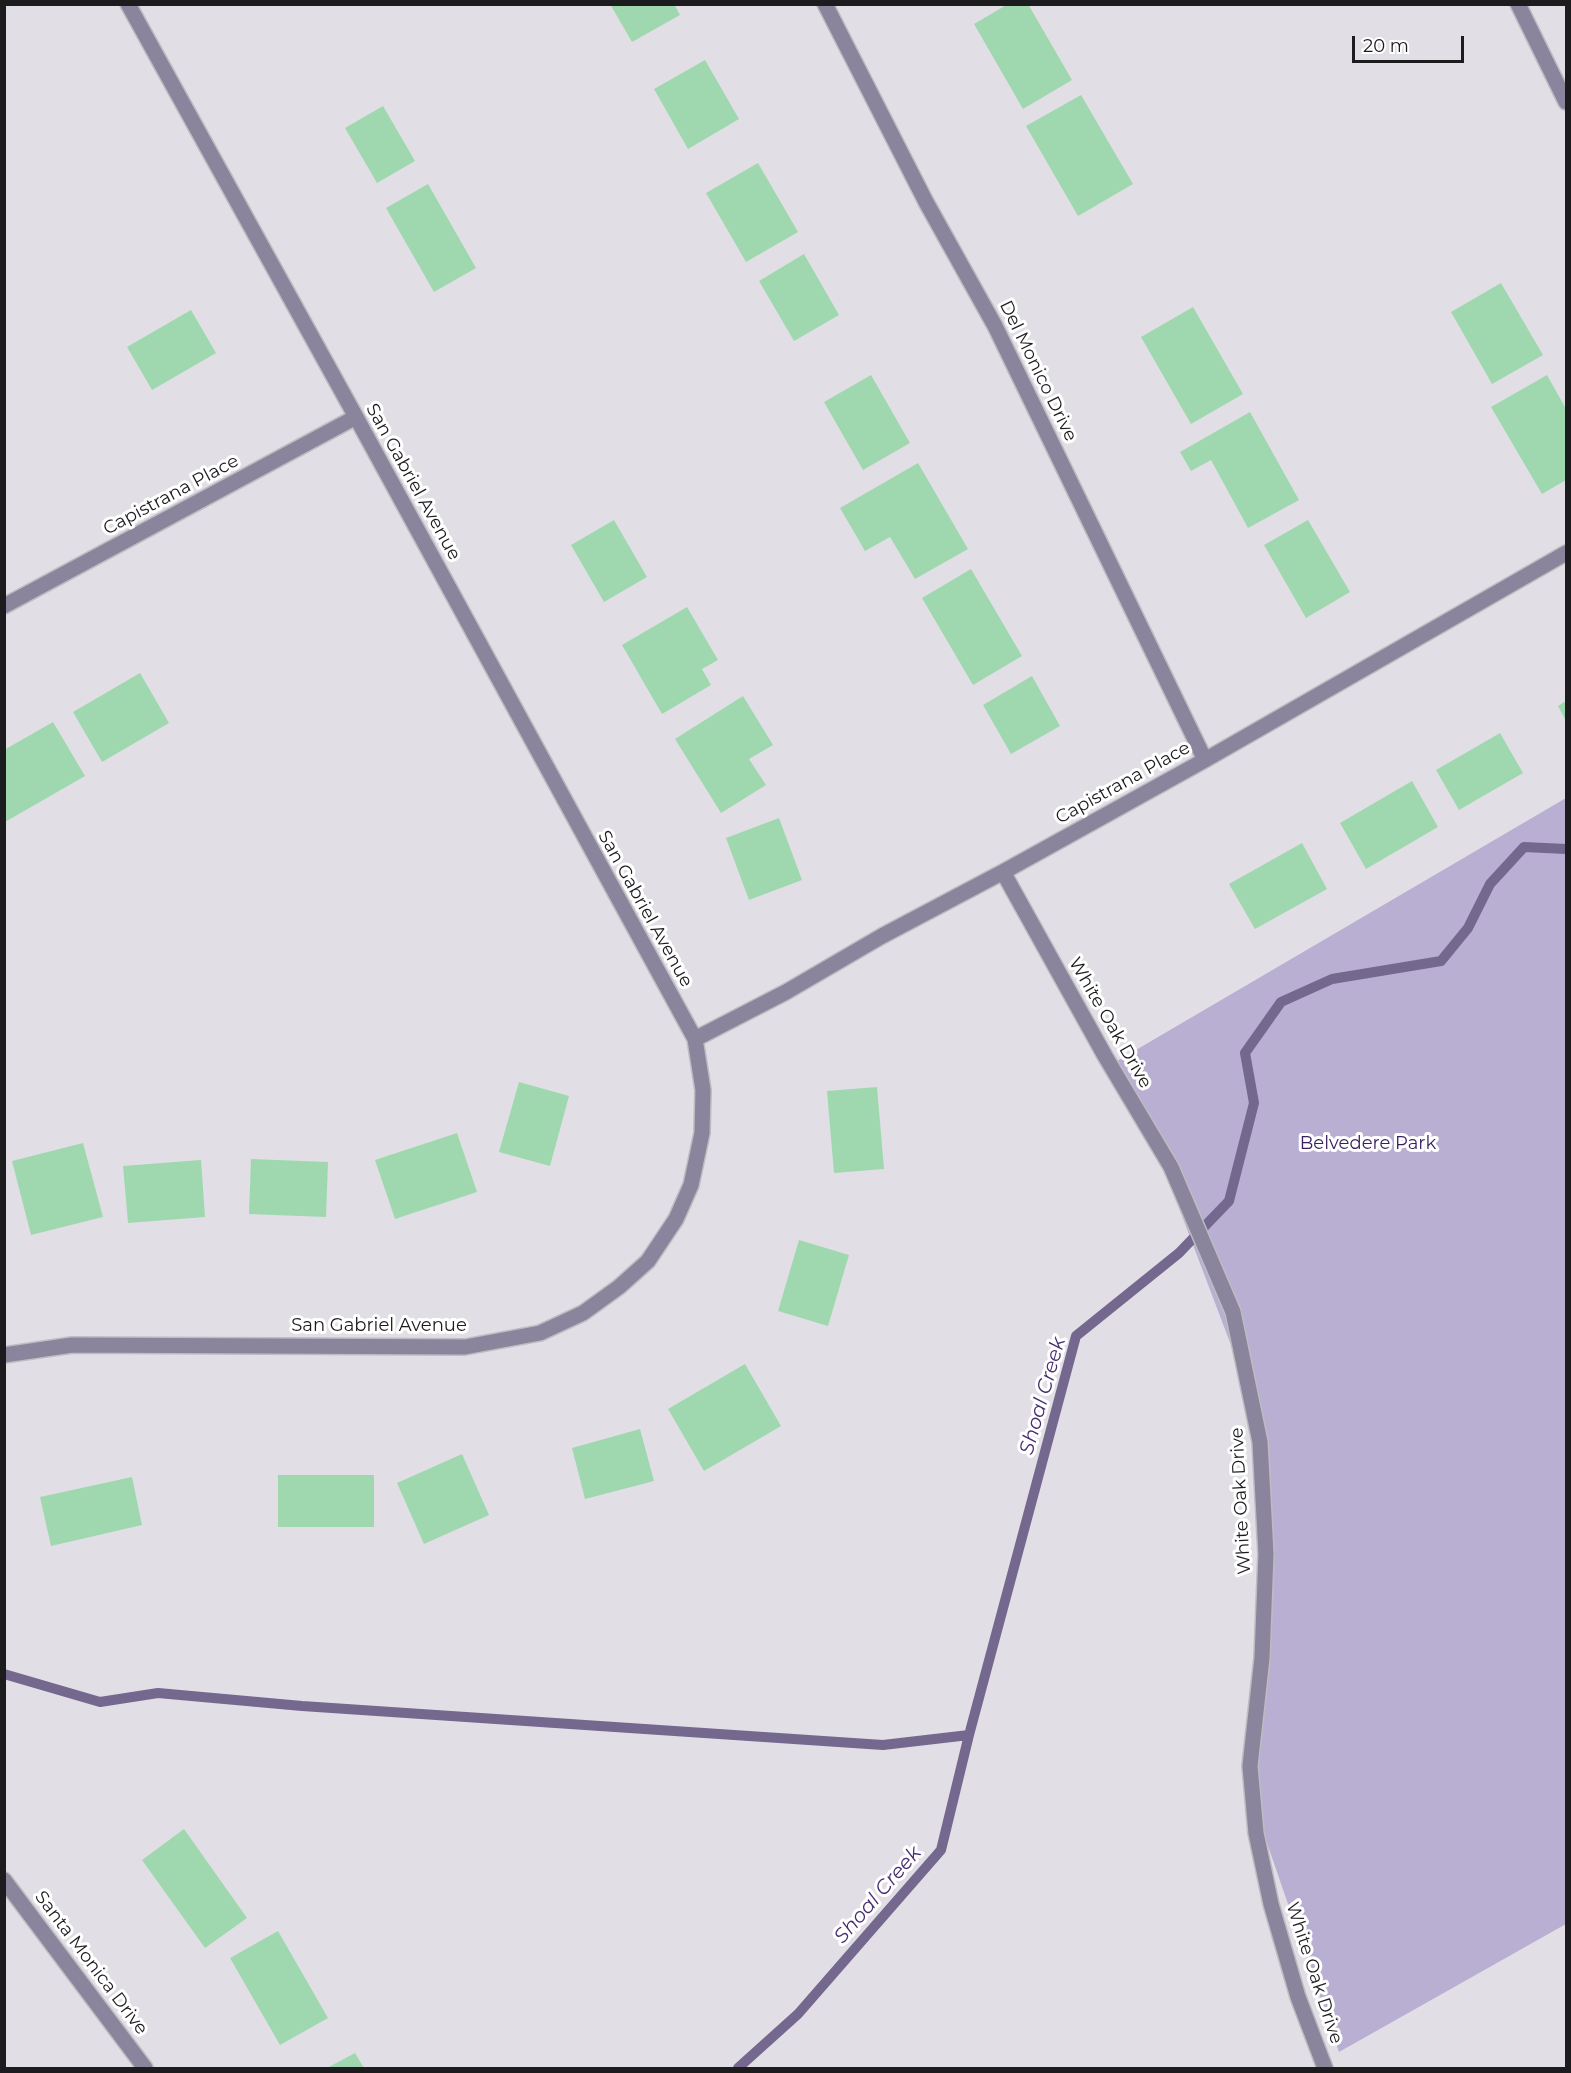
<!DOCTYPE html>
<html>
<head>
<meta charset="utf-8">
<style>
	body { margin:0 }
	#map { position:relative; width:1571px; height:2073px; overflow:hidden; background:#e1dfe5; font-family:Montserrat,sans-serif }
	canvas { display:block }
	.frame { position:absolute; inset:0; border:6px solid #1c1c1e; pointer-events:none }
	.scale { position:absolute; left:1352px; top:36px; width:112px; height:27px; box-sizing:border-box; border:3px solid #1c1c1e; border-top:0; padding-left:8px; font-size:18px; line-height:21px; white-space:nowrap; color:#1c1c1e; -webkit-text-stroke:4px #fff; paint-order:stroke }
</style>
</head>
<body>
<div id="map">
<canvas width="1571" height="2073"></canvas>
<div class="frame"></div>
<div class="scale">20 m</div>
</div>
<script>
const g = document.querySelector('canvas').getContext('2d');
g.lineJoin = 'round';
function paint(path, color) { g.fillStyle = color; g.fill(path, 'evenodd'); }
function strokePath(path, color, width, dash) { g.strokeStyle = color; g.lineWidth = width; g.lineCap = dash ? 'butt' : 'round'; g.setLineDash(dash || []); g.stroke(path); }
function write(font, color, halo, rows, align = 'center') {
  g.font = font + ' Montserrat,sans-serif'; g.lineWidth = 6; g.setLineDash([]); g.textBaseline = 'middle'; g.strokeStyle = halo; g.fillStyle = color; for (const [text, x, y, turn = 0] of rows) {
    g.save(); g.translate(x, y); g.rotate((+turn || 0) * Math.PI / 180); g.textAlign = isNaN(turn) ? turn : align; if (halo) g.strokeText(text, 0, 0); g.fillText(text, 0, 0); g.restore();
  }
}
const green = new Path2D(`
	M1566,798V1924L1339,2052L1247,1785L1256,1647L1262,1427L1148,1126L1112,1064Z`);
const stream = new Path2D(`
	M4,1674L100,1702L158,1693L302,1706L883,1745L969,1735
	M738,2068L798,2014L941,1850L969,1735L1076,1336L1179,1253L1229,1201L1254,1103L1245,1053L1281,1002L1332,979L1441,961L1468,928L1490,884L1524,847L1566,849`);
const building = new Path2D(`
	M610,4H674L680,15L632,42Z
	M1008,4H1028L1072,80L1023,109L974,24Z
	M705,60L739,119L688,149L654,89Z
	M1081,95L1133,184L1078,216L1026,126Z
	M383,106L415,161L377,183L345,128Z
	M758,163L798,232L746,262L706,193Z
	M428,184L476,268L434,292L386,208Z
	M804,254L839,315L794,341L759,281Z
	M1501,283L1543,355L1492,384L1451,312Z
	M1193,307L1243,394L1191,424L1141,337Z
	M191,310L216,353L152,390L127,347Z
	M871,375L910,443L863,470L824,402Z
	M1547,375L1566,409V480L1542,494L1491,407Z
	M1250,412L1299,500L1248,528L1211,460L1191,471L1180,452Z
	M918,463L968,549L915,579L890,537L865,551L840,508Z
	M614,520L647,577L604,602L571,545Z
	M1308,520L1350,592L1306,618L1264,545Z
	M971,569L1022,656L973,685L922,598Z
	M687,607L718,660L702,669L711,685L662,714L622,645Z
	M140,673L169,723L102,762L73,712Z
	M1032,676L1060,726L1011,754L983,705Z
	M743,696L773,745L749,759L766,785L721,813L675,739Z
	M1566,701V721L1558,706Z
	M53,722L85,776L5,822L4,750Z
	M1500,733L1523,773L1459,810L1436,770Z
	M1412,781L1438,827L1366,869L1340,823Z
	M779,818L802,880L749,900L726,838Z
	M1302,843L1327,889L1255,929L1229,884Z
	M519,1082L569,1096L550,1166L499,1152Z
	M877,1087L884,1169L834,1173L827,1091Z
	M457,1133L477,1192L395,1219L375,1160Z
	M83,1143L103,1217L31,1235L12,1161Z
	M251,1159L328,1162L326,1217L249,1214Z
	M201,1160L205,1217L128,1223L123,1166Z
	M799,1240L849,1255L828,1326L778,1311Z
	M745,1364L781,1426L704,1471L668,1409Z
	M640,1429L654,1481L585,1499L572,1448Z
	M462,1454L489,1515L424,1544L397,1483Z
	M278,1475H374V1527H278Z
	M132,1477L142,1525L51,1546L40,1497Z
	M184,1829L247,1918L205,1948L142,1860Z
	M278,1931L328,2018L280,2045L230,1958Z
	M355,2053L364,2068H327Z`);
const minor = new Path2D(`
	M825,4L926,202L995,326L1205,760
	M1518,4L1566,102
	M4,606L356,417
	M1003,872L1105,1056L1171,1167L1233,1312L1260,1442L1266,1554L1262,1658L1250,1766L1256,1833L1271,1904L1298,1997L1325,2068
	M695,1039L786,992L882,936L1003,872L1205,760L1566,553
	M4,1355L72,1345L465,1347L540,1333L583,1313L619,1287L648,1261L676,1219L691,1185L702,1133L703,1090L695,1039L356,417L128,4
	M4,1880L145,2068`);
const streetNames = [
	["Del Monico Drive",1038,371,64],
	["San Gabriel Avenue",413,482,61],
	["Capistrana Place",171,495,-28],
	["Capistrana Place",1123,783,-29],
	["San Gabriel Avenue",645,909,61],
	["White Oak Drive",1110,1023,60],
	["San Gabriel Avenue",379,1326],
	["White Oak Drive",1241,1501,-93],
	["Santa Monica Drive",91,1963,53],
	["White Oak Drive",1314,1973,72]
];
const parkNames = [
	["Belvedere Park",1368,1144]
];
const waterNames = [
	["Shoal Creek",1043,1396,-74],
	["Shoal Creek",878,1895,-49]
];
paint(green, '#b9afd3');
strokePath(stream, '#74688f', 10);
paint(building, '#9fd8ae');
strokePath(minor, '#bebcc1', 18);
strokePath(minor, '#8b849d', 15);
write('18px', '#1c1c1e', '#fff', streetNames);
write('18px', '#391e60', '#fff', parkNames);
write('italic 20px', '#472d71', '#fff', waterNames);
</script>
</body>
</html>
